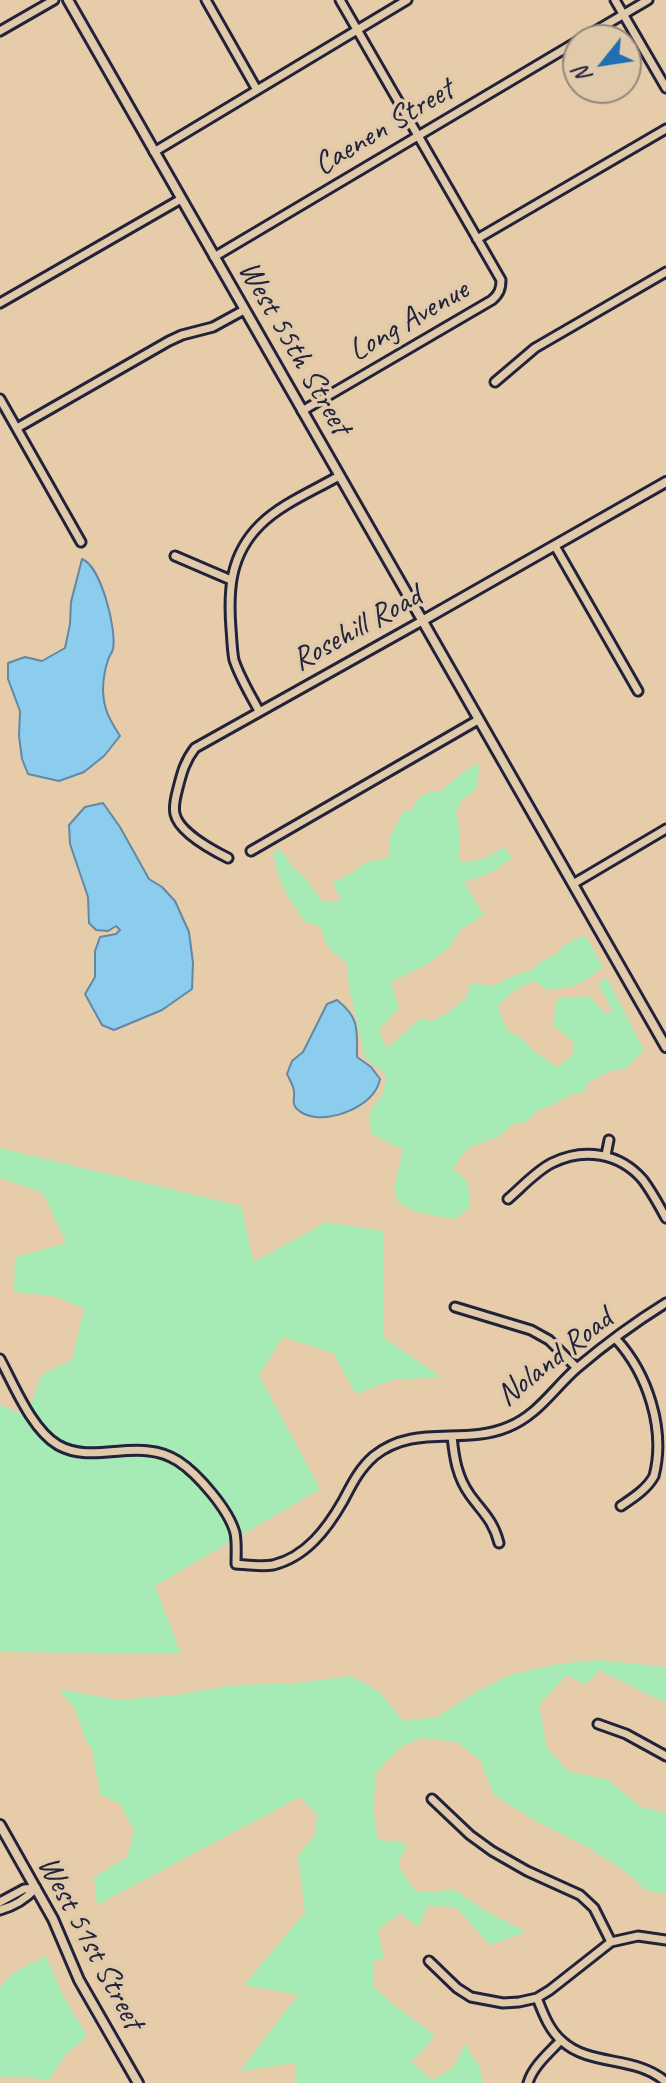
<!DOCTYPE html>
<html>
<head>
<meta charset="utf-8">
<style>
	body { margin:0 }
	#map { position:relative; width:666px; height:2083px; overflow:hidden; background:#e6cca8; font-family:Caveat,sans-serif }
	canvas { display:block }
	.north { position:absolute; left:562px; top:24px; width:80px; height:80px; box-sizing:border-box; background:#e1caaa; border:2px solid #95877e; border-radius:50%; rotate:240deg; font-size:22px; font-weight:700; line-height:32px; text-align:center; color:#22223b }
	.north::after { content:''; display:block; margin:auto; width:28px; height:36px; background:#1f6fb2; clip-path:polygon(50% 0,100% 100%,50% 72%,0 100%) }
</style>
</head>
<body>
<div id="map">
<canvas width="666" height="2083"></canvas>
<div class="north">N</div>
</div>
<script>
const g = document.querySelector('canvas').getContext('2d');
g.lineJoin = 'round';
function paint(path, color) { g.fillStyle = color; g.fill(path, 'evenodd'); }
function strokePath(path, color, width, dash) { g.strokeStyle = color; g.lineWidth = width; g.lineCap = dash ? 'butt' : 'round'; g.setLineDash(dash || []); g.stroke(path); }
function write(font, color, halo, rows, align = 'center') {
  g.font = font + ' Caveat,sans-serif'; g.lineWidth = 7; g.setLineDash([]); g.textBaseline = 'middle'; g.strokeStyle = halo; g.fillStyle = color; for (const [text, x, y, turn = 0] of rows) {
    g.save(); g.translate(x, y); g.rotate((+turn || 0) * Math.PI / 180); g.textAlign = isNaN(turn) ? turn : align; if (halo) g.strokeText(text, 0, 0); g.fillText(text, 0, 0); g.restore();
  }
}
const green = new Path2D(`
	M480,764L476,789L461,801L456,813L460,832V862C483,861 485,858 504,847L512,858C496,871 483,877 464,882L484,915L460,930L449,948L427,964L391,982L399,1008L379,1030L387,1048L420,1019L433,1021L446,1014L467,997L470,983L494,986L512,976L530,971L540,962L556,954L564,945L585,935L603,967C583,984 572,989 545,990L536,981C519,986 509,993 498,1007L507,1030L521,1038L535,1052L557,1067L574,1054V1043L554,1026L555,1003L560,998L589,996L605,1013L613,1012L598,984L607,978L644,1050L625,1069C606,1069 604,1076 588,1082L585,1091L567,1096L551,1106L538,1110L526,1122L513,1124L500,1136L470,1147L461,1156L453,1170C471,1178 470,1191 469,1209L454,1219L416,1212L398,1202L394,1188L403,1150L371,1134L369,1113L383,1093L386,1075L364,1057L362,1044L349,989L347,963L328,948L320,927L304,921L290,900L280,881L272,851L281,850L294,869L303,875L322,901H341L333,882L355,871L364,863L387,858L390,853V837L403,812L412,810C417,798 425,790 440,792C453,782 464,768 480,764Z
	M0,1148L241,1206L254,1262L326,1222L383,1231V1337L441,1377L392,1380L356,1394L333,1353L283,1337L259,1375L320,1489L155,1586L181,1654L0,1652V1405L27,1416L41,1375L72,1360L84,1309L54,1296L14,1292L15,1257L66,1243L43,1193L0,1178Z
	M599,1660L666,1667V1703L599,1670L586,1685L567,1675L539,1705L547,1748L568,1771L608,1780L641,1807L666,1813V1894L646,1890L622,1869L587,1847L534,1820L494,1795L480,1760L457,1742L420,1738L399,1748L376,1773L373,1808L378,1840L407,1843L398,1866L416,1892L455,1890L486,1911L526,1932L490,1945L456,1907L428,1906L418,1927L400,1913L378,1930L384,1958L373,1962V1986L393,2004L434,2035L427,2046L411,2062L432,2080L453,2068L465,2044L480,2068L483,2083H296V2063L240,2071L298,1995L244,1985L305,1912L298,1856L315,1835L317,1815L300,1797L97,1905L94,1877L127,1857L134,1831L120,1804L100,1794L92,1749L86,1741L75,1709L59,1689L118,1700L176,1695L234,1685L295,1683L351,1676L380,1692L403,1721L437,1717L474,1693L510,1675L558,1664Z
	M46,1956L62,1994L87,2036L65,2055L49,2080L30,2078H0V1987L14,1972Z`);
const water = new Path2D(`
	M82,559C101,566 117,630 113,649C112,653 109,656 108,660C105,669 103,682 103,691C104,711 110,720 120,736L104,756L84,772L59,781L28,774L22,759L19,736L20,711L8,679V663L25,657L42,661L65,648L70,624L71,602Z
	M103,803L120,827L149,879L162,887L175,901L189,932L193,963L192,989L162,1010L114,1030L102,1025L85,994L95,977V951L100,937L116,934L120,930L116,926L108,931L96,930L89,923L88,897L70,844L69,825L85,807Z
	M337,1000C360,1018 357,1030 357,1057L371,1067L380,1079C379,1083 378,1087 375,1091C363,1111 316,1128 297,1109C291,1103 295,1098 294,1092C294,1086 289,1079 287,1074L292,1061L303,1052L327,1004Z`);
const minor = new Path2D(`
	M206,0L257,90
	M615,0L666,88
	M0,31L54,0
	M580,40L648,0
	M154,152L407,0
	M477,239L666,129
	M214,257L578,41
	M0,303L181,199
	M495,382L535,348L666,272
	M0,399L81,542
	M302,411L492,300C499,294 501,289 501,280L340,0
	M17,428L169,341L182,335L213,327L244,310
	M555,546L638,691
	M175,556L231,580
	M259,711C250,694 240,678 234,660C232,650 232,640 231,629C228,590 230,555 260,525C281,504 313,491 339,476
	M251,851L478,720
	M228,858C212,850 179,832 175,814C173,805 176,796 178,788C182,772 185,761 195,748L422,621
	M573,884L666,829
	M606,1155L609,1140
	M508,1199C522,1187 536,1171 552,1163C584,1147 620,1153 643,1180C652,1192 659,1205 666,1218
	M455,1307L531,1330L549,1340L577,1368
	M616,1339C648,1374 666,1430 654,1476C647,1489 633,1498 621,1506
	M0,1359C14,1385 32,1430 58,1445C86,1461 119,1447 149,1451C159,1452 170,1456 178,1461C198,1474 229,1510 235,1533C237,1543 236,1554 236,1564C248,1565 261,1567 273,1565C306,1557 327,1529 343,1501C352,1484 359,1469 374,1456C415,1423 463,1446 508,1427C538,1415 554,1388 577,1368C603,1346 637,1321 666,1303
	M452,1436C454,1457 457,1477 470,1495C483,1513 493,1520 499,1543
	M598,1724L626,1734L666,1756
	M432,1799L470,1835L492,1851L527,1871L580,1895L594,1908L611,1942
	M0,1902L24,1889L36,1888
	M0,1910C15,1906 26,1899 36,1888
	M429,1961L457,1988L471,1997L503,2003L519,2002L537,1998L550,1990L611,1942L638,1936L666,1940
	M537,1998C543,2013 549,2030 562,2041C590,2067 636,2055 666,2082
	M528,2083C533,2066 549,2053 561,2040`);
const tertiary = new Path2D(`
	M68,0L666,1047
	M422,621L666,482
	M0,1825L53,1919L79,1980L138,2083`);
const streetNames = [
	["Caenen Street",384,128,-31],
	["Long Avenue",409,321,-30],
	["West 55th Street",294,348,60],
	["Rosehill Road",357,629,-29],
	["Noland Road",555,1358,-38],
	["West 51st Street",90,1943,62]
];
paint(green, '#a6ebb6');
paint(water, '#8ccced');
strokePath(water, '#6288a6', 2);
strokePath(minor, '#22223b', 13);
strokePath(tertiary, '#22223b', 14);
strokePath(minor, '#e1caaa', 7);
strokePath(tertiary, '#e1caaa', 8);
write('32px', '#22223b', '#e1caaa', streetNames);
</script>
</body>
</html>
